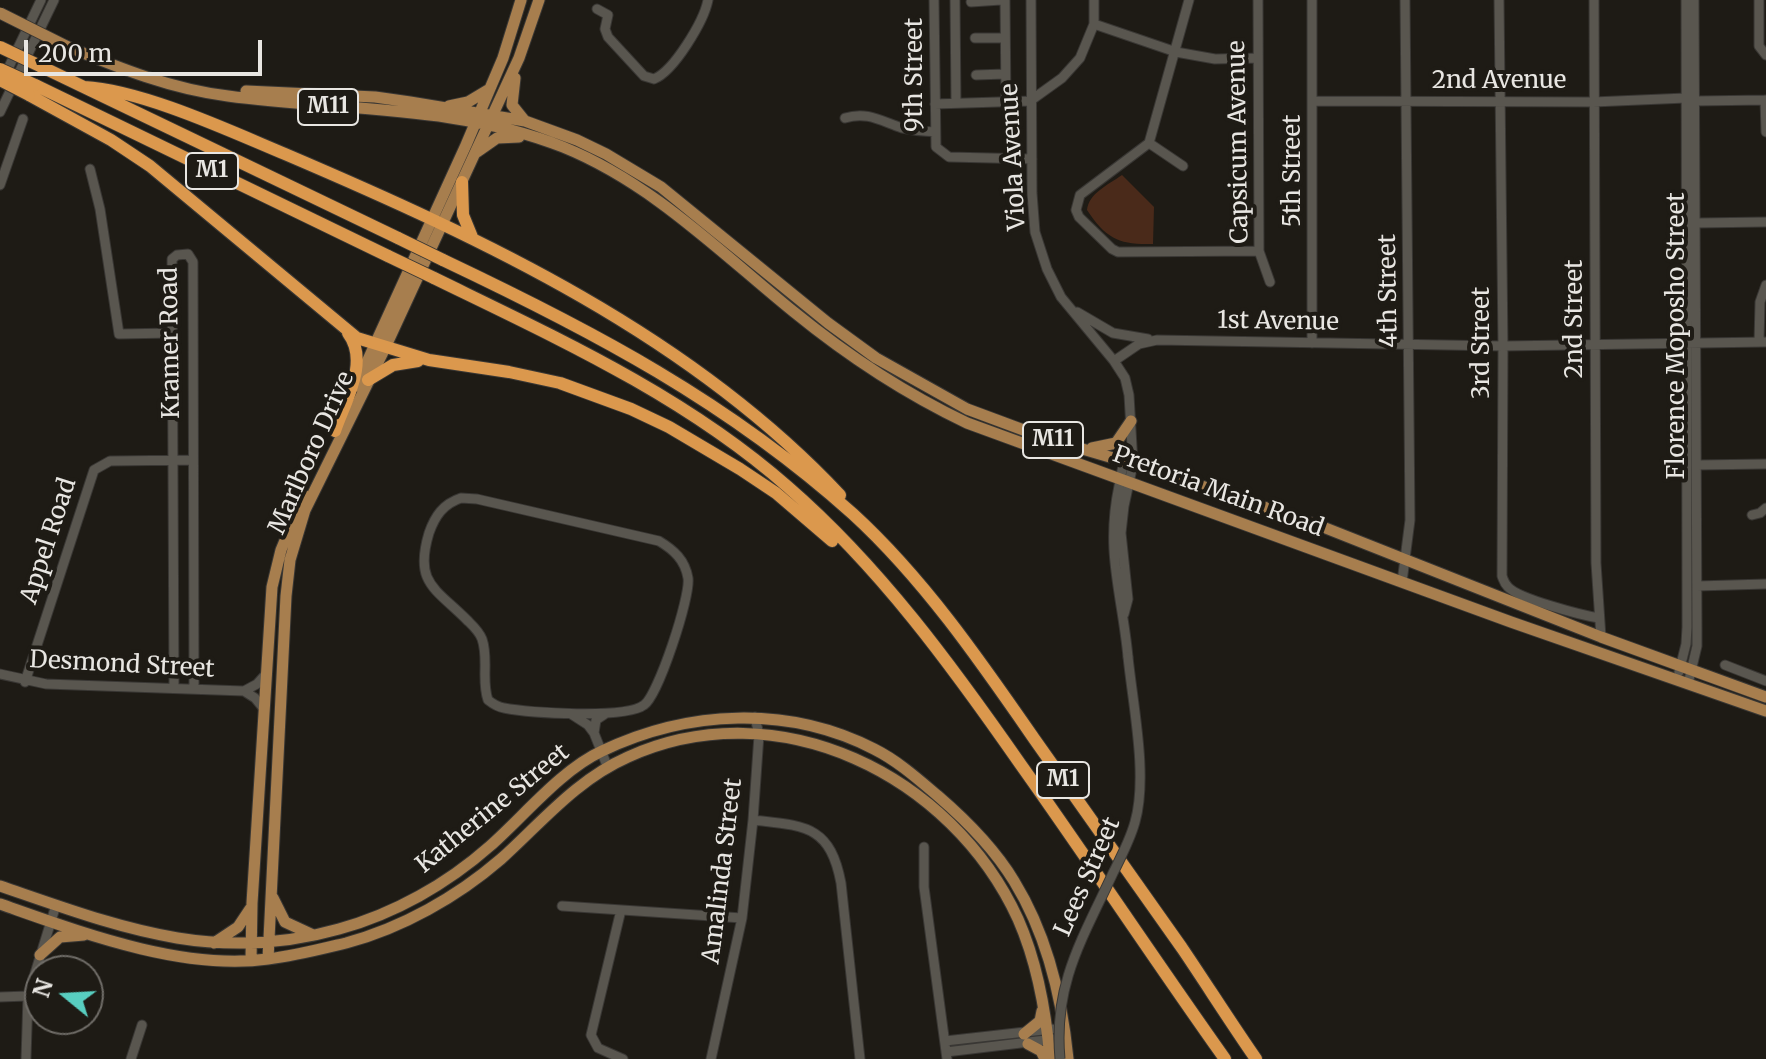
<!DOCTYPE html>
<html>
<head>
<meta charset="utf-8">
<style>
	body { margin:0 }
	#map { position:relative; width:1766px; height:1059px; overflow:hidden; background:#1e1b15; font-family:Merriweather,serif }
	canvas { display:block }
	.north { position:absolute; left:24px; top:955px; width:80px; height:80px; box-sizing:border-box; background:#1e1b15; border:2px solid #6f6c67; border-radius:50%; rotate:288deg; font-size:22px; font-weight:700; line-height:32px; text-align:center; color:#e8e6e2 }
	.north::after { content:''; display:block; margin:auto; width:28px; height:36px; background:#58cec0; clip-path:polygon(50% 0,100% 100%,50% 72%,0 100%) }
	.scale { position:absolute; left:24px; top:40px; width:238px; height:36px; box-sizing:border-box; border:4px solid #e8e6e2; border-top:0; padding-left:10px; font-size:24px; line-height:28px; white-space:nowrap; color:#e8e6e2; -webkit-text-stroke:6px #1e1b15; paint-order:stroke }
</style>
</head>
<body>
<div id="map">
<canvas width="1766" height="1059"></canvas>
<div class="north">N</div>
<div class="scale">200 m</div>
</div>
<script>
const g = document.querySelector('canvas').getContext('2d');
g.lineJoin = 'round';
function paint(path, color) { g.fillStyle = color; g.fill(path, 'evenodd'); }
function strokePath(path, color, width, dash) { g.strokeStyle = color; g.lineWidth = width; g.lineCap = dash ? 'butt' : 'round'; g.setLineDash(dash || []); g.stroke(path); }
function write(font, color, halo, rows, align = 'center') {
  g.font = font + ' Merriweather,serif'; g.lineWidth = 8; g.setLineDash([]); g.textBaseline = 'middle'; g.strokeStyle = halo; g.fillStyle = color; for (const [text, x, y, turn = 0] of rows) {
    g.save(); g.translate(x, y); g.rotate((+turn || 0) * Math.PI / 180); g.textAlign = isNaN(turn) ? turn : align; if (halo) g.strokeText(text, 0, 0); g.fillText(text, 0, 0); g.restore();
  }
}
const green = new Path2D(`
	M1122,175L1154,207L1153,244C1120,245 1106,239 1087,210C1089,193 1108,185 1122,175Z`);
const minor = new Path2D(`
	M934,0L936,147L949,157L1032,159
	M955,0L956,103
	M1005,0L1006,102
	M1031,0L1032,193L1035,232L1047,269L1061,297L1114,361L1125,378L1129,395L1133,464L1124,506L1121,533L1128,599L1124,614
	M1189,0L1149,143L1080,195L1076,210L1079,217L1112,249L1118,252L1259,251
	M1258,0L1259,251L1270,282
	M1312,0V343
	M1499,0L1503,346L1502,576C1504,581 1504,583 1508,587C1519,599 1581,615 1599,618
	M1594,0L1596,563L1601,637
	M1759,0V46L1766,55
	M971,2L1001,0
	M597,9L608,15L605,29L608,37L644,76L654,79C674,71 704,21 708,0
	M1094,24L1176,52L1215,59L1258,58
	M975,38H1005
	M5,75L41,0
	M976,75L1005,74
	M1765,100L1766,132
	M1313,101L1593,102L1686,98
	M1695,101L1766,100
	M935,104L1030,101L1062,78L1080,58L1094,24V0
	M0,112L54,0
	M845,118C867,111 881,121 902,128C913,131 924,131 935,132
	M1149,143L1183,166
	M90,169L100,209L119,334L172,333
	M0,185L23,119
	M1697,223L1766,222
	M1077,312L1113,333L1148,339
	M1759,342L1760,302L1766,285
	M1114,361L1139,344L1157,340L1503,346L1766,342
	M1127,456C1122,465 1121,476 1119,486C1105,552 1122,593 1128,657
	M1697,465L1766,464
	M461,498L477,499L659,541C674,550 685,560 688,578C691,596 658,696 644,705C626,719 529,713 504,708C497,707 493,704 488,700C481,680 489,659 482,639C479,631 472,625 467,620C435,588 414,583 429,533C435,516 443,504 461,498Z
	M1752,515L1760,513L1766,508
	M1402,582L1410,520L1405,0
	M1697,586L1766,584
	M1725,665L1766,681
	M1679,672L1686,644L1687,627L1686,0
	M0,674L46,684L244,691L255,698L264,709
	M25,682L94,470L110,461L192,460
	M1688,684L1697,646V627L1694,0
	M174,687L172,259L177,255L188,254L193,262L194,688
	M244,691L257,684L266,674
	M571,714L588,725L594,733
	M605,714L596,720L594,733L608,768
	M753,820C805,826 830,825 841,883L860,1059
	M924,847V887L947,1059
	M562,906L742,918
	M621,910L591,1035L598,1048L623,1059
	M0,997L28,996
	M945,1041L1052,1029
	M946,1052L1054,1039
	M26,1059L28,996L56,905
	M131,1059L142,1025
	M711,1059L742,918L753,820L759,735L755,717`);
const major = new Path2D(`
	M66,46C119,68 171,89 228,96C339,111 458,105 563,147C652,183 720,252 794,312C848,356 904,393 967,423L1511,622L1766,711
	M515,78L512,105L524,120
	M246,91L375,97L410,102L525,121L577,140L606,154L661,187L828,323L876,358L967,409L1045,438L1154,470L1323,527L1601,637L1766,697
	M449,106L468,102L488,90
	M477,152L497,138L519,137
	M356,386L466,145L503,58L521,0
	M1092,448L1116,443L1131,421
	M0,886C117,926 213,965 339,929C394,914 447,884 490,846C524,816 561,770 602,751C688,710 788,705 874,749C898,761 918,779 938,796C967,821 994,848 1014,881C1046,933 1062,998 1068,1059
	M273,898L285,922L313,935
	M0,904C80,932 182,971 268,959C294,956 321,949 346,943C402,928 457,897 501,859C542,822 576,780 628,757C778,689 952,775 1018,919C1037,962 1046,1012 1050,1059
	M214,943L238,927L250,909
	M40,955L60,937L84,935
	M268,959L286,596L290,560L305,510L385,348L475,153L519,58L539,0
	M251,960L252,903L272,587L281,550L304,495
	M1024,1034L1040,1021L1042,1011
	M1028,1044L1041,1051L1045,1059`);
const highway = new Path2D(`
	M40,66L398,238
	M35,85L388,256
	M84,87C142,90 230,131 285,154C484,239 690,335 840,495
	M29,95L111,140L150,166L357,338L429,360L509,372L560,383L631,409L669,427L740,469L776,493L832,541
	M462,182L463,215L472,237
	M443,260C593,331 728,402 853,514C924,579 981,662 1035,740C1084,810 1133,879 1182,948C1207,985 1231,1023 1256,1059
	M434,278C557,338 685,396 788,487C880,567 952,666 1021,765C1090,862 1156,962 1225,1059
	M368,380L393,365L418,361
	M335,431C345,401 370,362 348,333`);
const minorBridge = new Path2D(`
	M1060,1059C1053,984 1083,938 1113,873C1121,857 1130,840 1135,822C1148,776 1133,706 1128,657`);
const majorBridge = new Path2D(`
	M0,13L66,46`);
const highwayBridge = new Path2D(`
	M0,47L40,66
	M0,69L35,85
	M0,80L29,95
	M398,238L443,260
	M388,256L434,278`);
const shields = [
	[328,107,60],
	[212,171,52],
	[1053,440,60],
	[1063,780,52]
];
const shieldNames = [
	["M11",328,107],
	["M1",212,171],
	["M11",1053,440],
	["M1",1063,780]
];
const streetNames = [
	["9th Street",915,75,-90],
	["2nd Avenue",1499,81],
	["Capsicum Avenue",1239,142,-91],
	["Viola Avenue",1014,157,-93],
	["5th Street",1293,171,-90],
	["4th Street",1389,291,-91],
	["2nd Street",1575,319,-90],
	["1st Avenue",1278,322,1],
	["Florence Moposho Street",1677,336,-90],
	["Kramer Road",171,343,-91],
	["3rd Street",1482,343,-90],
	["Marlboro Drive",312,453,-66],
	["Pretoria Main Road",1218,492,20],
	["Appel Road",49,541,-72],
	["Desmond Street",122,665,3],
	["Katherine Street",493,809,-39],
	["Amalinda Street",723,871,-83],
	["Lees Street",1088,877,-66]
];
paint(green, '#4a2a1a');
strokePath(minor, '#393734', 11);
strokePath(major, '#393734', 13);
strokePath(highway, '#393734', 14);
strokePath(minor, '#59564f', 9);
strokePath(major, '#a77e4e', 11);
strokePath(highway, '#db984d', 12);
strokePath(minorBridge, '#393734', 11, []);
strokePath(majorBridge, '#393734', 13, []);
strokePath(highwayBridge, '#393734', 14, []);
strokePath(minorBridge, '#59564f', 9);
strokePath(majorBridge, '#a77e4e', 11);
strokePath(highwayBridge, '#db984d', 12);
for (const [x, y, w] of shields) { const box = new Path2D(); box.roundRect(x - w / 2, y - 18, w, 36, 6); g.fillStyle = '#1e1b15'; g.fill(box); strokePath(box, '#e8e6e2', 2); }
write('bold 22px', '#e8e6e2', null, shieldNames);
write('24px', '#e8e6e2', '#1e1b15', streetNames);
</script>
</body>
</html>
